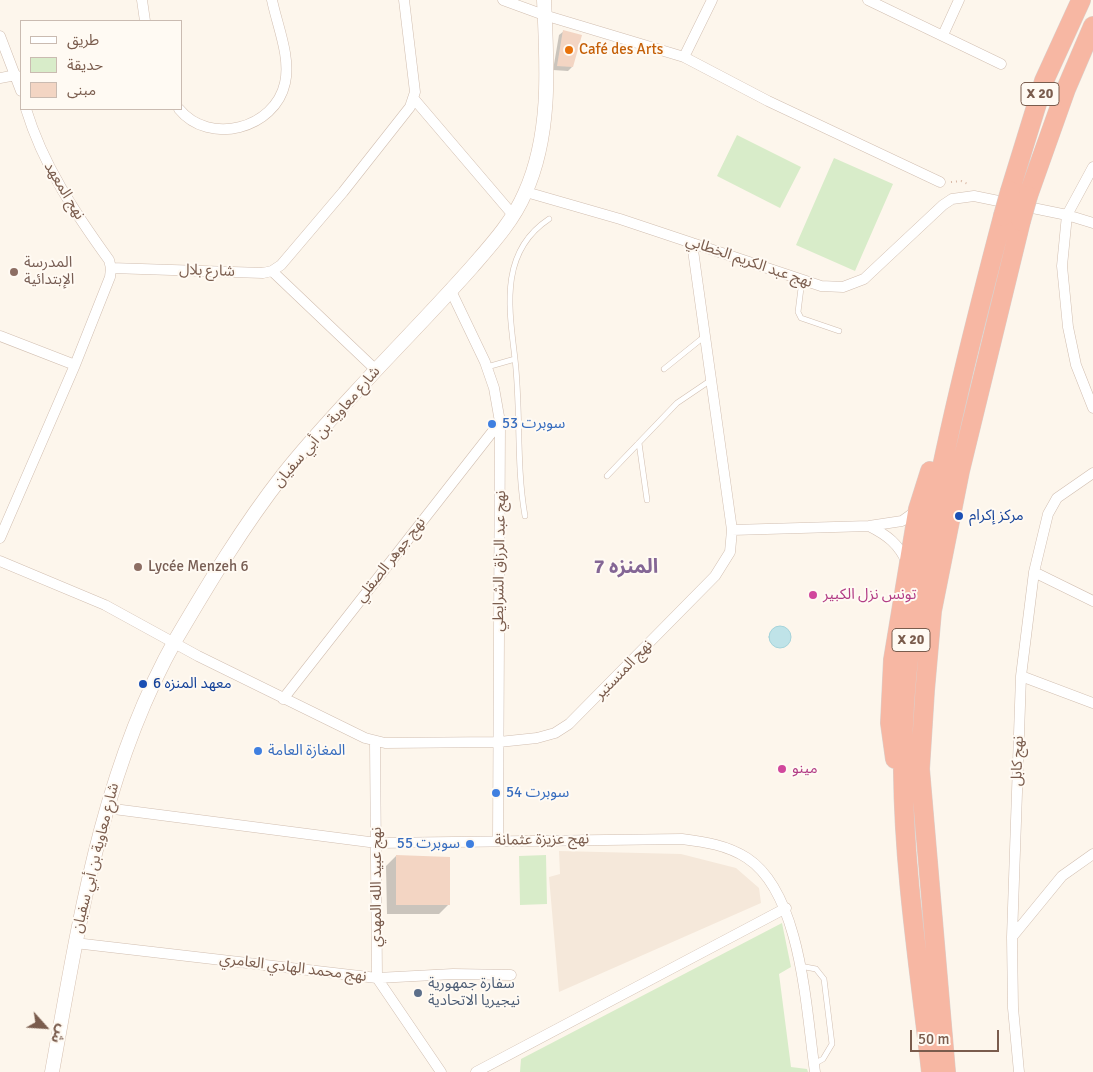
<!DOCTYPE html>
<html>
<head>
<meta charset="utf-8">
<style>
	body { margin:0 }
	#map { position:relative; width:1093px; height:1072px; overflow:hidden; background:#fdf6ec; font-family:Signika,"Noto Sans Arabic",sans-serif }
	canvas { display:block }
	.legend { position:absolute; left:20px; top:20px; width:162px; height:90px; box-sizing:border-box; background:#fffaf3; border:1px solid #cabbb1; margin:0; padding:6px 9px; list-style:none; font-size:15px; color:#7a5c4d }
	.legend li { display:flex; align-items:center; gap:10px; height:25px }
	.legend b { width:25px; border:1px solid #cabbb1 }
	.north { position:absolute; left:20px; top:1002px; width:50px; height:50px; -webkit-text-stroke:4px #fffaf3; paint-order:stroke; rotate:116deg; font-size:14px; font-weight:700; line-height:20px; text-align:center; color:#7a5c4d }
	.north::after { content:''; display:block; margin:auto; width:18px; height:22px; background:#7a5c4d; clip-path:polygon(50% 0,100% 100%,50% 72%,0 100%) }
	.scale { position:absolute; left:910px; top:1030px; width:89px; height:22px; box-sizing:border-box; border:2px solid #7a5c4d; border-top:0; padding-left:6px; font-size:15px; line-height:18px; white-space:nowrap; color:#7a5c4d; -webkit-text-stroke:4px #fffaf3; paint-order:stroke }
</style>
</head>
<body>
<div id="map">
<canvas width="1093" height="1072"></canvas>
<ul class="legend">
<li><b style="height:6px;background:#fff"></b>طريق</li>
<li><b style="height:14px;background:#d8ecc9"></b>حديقة</li>
<li><b style="height:14px;background:#f3d5c3"></b>مبنى</li>
</ul>
<div class="north">ش</div>
<div class="scale">50 m</div>
</div>
<script>
const g = document.querySelector('canvas').getContext('2d');
g.lineJoin = 'round';
function paint(path, color) { g.fillStyle = color; g.fill(path, 'evenodd'); }
function strokePath(path, color, width, dash) { g.strokeStyle = color; g.lineWidth = width; g.lineCap = dash ? 'butt' : 'round'; g.setLineDash(dash || []); g.stroke(path); }
function write(font, color, halo, rows, align = 'center') {
  g.font = font + ' Signika,"Noto Sans Arabic",sans-serif'; g.lineWidth = 4; g.setLineDash([]); g.textBaseline = 'middle'; g.strokeStyle = halo; g.fillStyle = color; for (const [text, x, y, turn = 0] of rows) {
    g.save(); g.translate(x, y); g.rotate((+turn || 0) * Math.PI / 180); g.textAlign = isNaN(turn) ? turn : align; if (halo) g.strokeText(text, 0, 0); g.fillText(text, 0, 0); g.restore();
  }
}
const residential = new Path2D(`
	M559,851L681,854L736,868L759,888L761,903L559,992L549,877L560,874Z`);
const green = new Path2D(`
	M737,135L801,167L780,208L717,176Z
	M834,158L893,184L855,271L796,245Z
	M546,855L547,904L520,905L519,856Z
	M782,923L791,967L779,974L791,1067L807,1069L808,1072H520L521,1059Z`);
const water = new Path2D(`
	M769 637a11 11 0 1 1 22 0a11 11 0 1 1-22 0Z`);
const shadow = new Path2D(`
	M564,31L572,67L568,71L553,70L559,35Z
	M396,856L449,904L439,914H387L386,866Z`);
const building = new Path2D(`
	M563,30L582,35L573,67L557,66Z
	M396,855L450,857V905H396Z`);
const path = new Path2D(`
	M951,182L961,181L970,185`);
const lane = new Path2D(`
	M802,280L798,312L801,318L839,331
	M515,359C521,412 516,464 525,516
	M487,367L515,359C509,308 499,252 549,219
	M664,369L705,336
	M639,443L647,500
	M607,476L677,403L711,380
	M800,966L816,969L824,979L832,1044L823,1059L814,1064`);
const street = new Path2D(`
	M142,0L145,21
	M503,0L544,15L684,57L768,101L940,182
	M868,0L1001,64
	M943,35L959,0
	M0,36L21,91
	M684,57L712,0
	M0,78L16,75
	M414,99L513,215
	M26,109C43,165 75,213 109,260L111,268
	M179,109C209,146 275,129 285,83C291,57 277,25 272,0
	M1093,167L1067,215L1062,266L1068,327L1076,365L1093,408
	M526,192L620,219L821,286L843,287L864,279L943,205L952,199L974,196L1067,215L1093,223
	M272,271L376,370
	M451,291L485,362L494,388L500,422L498,840
	M0,336L75,365
	M869,526C887,535 899,544 907,563
	M732,530L869,526L902,521L916,511
	M0,538L75,365L110,277L111,268L263,273L272,271L281,265L343,192L410,107L415,92L404,0
	M0,561L105,605L198,656L365,738L385,743L499,742L537,738L555,733L569,724L715,576L730,552L732,530L692,243
	M1034,572L1093,601
	M1021,676L1093,703
	M283,699L500,422
	M375,742L377,978L441,1072
	M106,808L377,843L682,839C705,842 727,845 747,858C802,894 806,1011 815,1072
	M1012,937L1062,876L1093,854
	M75,943L377,978L453,974L511,975
	M476,1072L786,908
	M1019,1072L1013,1008L1012,937L1021,676L1034,572L1048,514L1057,498L1093,473`);
const secondary = new Path2D(`
	M52,1072C79,924 101,772 176,639C209,583 243,526 283,475C311,439 345,404 376,370C408,336 441,302 472,267C492,244 513,221 525,193C552,133 547,64 544,0`);
const highway = new Path2D(`
	M1010,191L1044,81L1081,0
	M1028,196L1066,89L1093,26
	M895,759L890,723L893,660L918,509L930,471
	M931,1072C920,973 904,873 903,772C901,690 914,606 930,526C950,421 976,319 1003,216
	M946,1072L920,769L925,690L932,611L960,471L1021,221`);
const highwayBridge = new Path2D(`
	M1003,216L1010,191
	M1021,221L1028,196`);
const markers = [
	[569,50,5,"#e8710a"],
	[14,272,5,"#8d6e63"],
	[492,424,5,"#3f7fe0"],
	[959,516,5,"#1a4fb4"],
	[138,567,5,"#8d6e63"],
	[813,595,5,"#d1479c"],
	[143,684,5,"#1a4fb4"],
	[258,751,5,"#3f7fe0"],
	[782,769,5,"#d1479c"],
	[496,793,5,"#3f7fe0"],
	[470,844,5,"#3f7fe0"],
	[418,993,5,"#5c6f8a"]
];
const shields = [
	[1040,94,38],
	[911,640,38]
];
const shieldNames = [
	["X 20",1040,94],
	["X 20",911,640]
];
const foodNames = [
	["Café des Arts",579,50]
];
const streetNames = [
	["نهج المعهد",64,191,59],
	["نهج عبد الكريم الخطابي",749,262,19],
	["شارع بلال",207,271,2],
	["شارع معاوية بن أبي سفيان",327,427,-49],
	["نهج جوهر الصقلي",391,560,-52],
	["نهج عبد الرزاق الشرايطي",500,561,-89],
	["نهج المنستير",624,670,-46],
	["نهج كابل",1018,761,-88],
	["نهج عزيزة عثمانة",542,840,-1],
	["شارع معاوية بن أبي سفيان",96,858,-76],
	["نهج عبيد الله المهدي",377,887,-90],
	["نهج محمد الهادي العامري",293,968,7]
];
const educationNames = [
	["المدرسة",24,263],
	["الإبتدائية",24,280],
	["Lycée Menzeh 6",148,567]
];
const shopNames = [
	["سوبرت 53",502,424],
	["المغازة العامة",268,751],
	["سوبرت 54",506,793],
	["سوبرت 55",460,844,"right"]
];
const transitNames = [
	["مركز إكرام",969,516],
	["معهد المنزه 6",153,684]
];
const hotelNames = [
	["تونس نزل الكبير",823,595],
	["مينو",792,769]
];
const serviceNames = [
	["سفارة جمهورية",428,984],
	["نيجيريا الاتحادية",428,1001]
];
const districtNames = [
	["المنزه 7",626,568]
];
paint(residential, '#f5e8da');
paint(green, '#d8ecc9');
paint(water, '#bfe3e8');
strokePath(water, '#a5d3da', 1);
paint(shadow, '#0003');
paint(building, '#f3d5c3');
strokePath(lane, '#d1beb0', 6);
strokePath(street, '#d1beb0', 11);
strokePath(secondary, '#d6c0b0', 15);
strokePath(highway, '#dad1cd', 20);
strokePath(path, '#d9b8a5', 2, [1, 4]);
strokePath(lane, '#fff', 5);
strokePath(street, '#fff', 10);
strokePath(secondary, '#fff', 14);
strokePath(highway, '#f7b7a3', 19);
strokePath(highwayBridge, '#dad1cd', 20, []);
strokePath(highwayBridge, '#f7b7a3', 19);
for (const [x, y, r, color] of markers) { const dot = new Path2D(); dot.arc(x, y, r, 0, 2 * Math.PI); g.fillStyle = color; g.fill(dot); strokePath(dot, '#fffaf3', 2); }
for (const [x, y, w] of shields) { const box = new Path2D(); box.roundRect(x - w / 2, y - 11.5, w, 23, 4); g.fillStyle = '#fffaf3'; g.fill(box); strokePath(box, '#7a5c4d', 1); }
write('bold 14px', '#7a5c4d', null, shieldNames);
write('15px', '#c56008', '#fffaf3', foodNames, 'left');
write('15px', '#7a5c4d', '#fffaf3', streetNames);
write('15px', '#785e54', '#fffaf3', educationNames, 'left');
write('15px', '#366cbe', '#fffaf3', shopNames, 'left');
write('15px', '#164399', '#fffaf3', transitNames, 'left');
write('15px', '#b23c85', '#fffaf3', hotelNames, 'left');
write('15px', '#4e5e75', '#fffaf3', serviceNames, 'left');
write('bold 20px', '#846695', '#fffaf3', districtNames);
</script>
</body>
</html>
